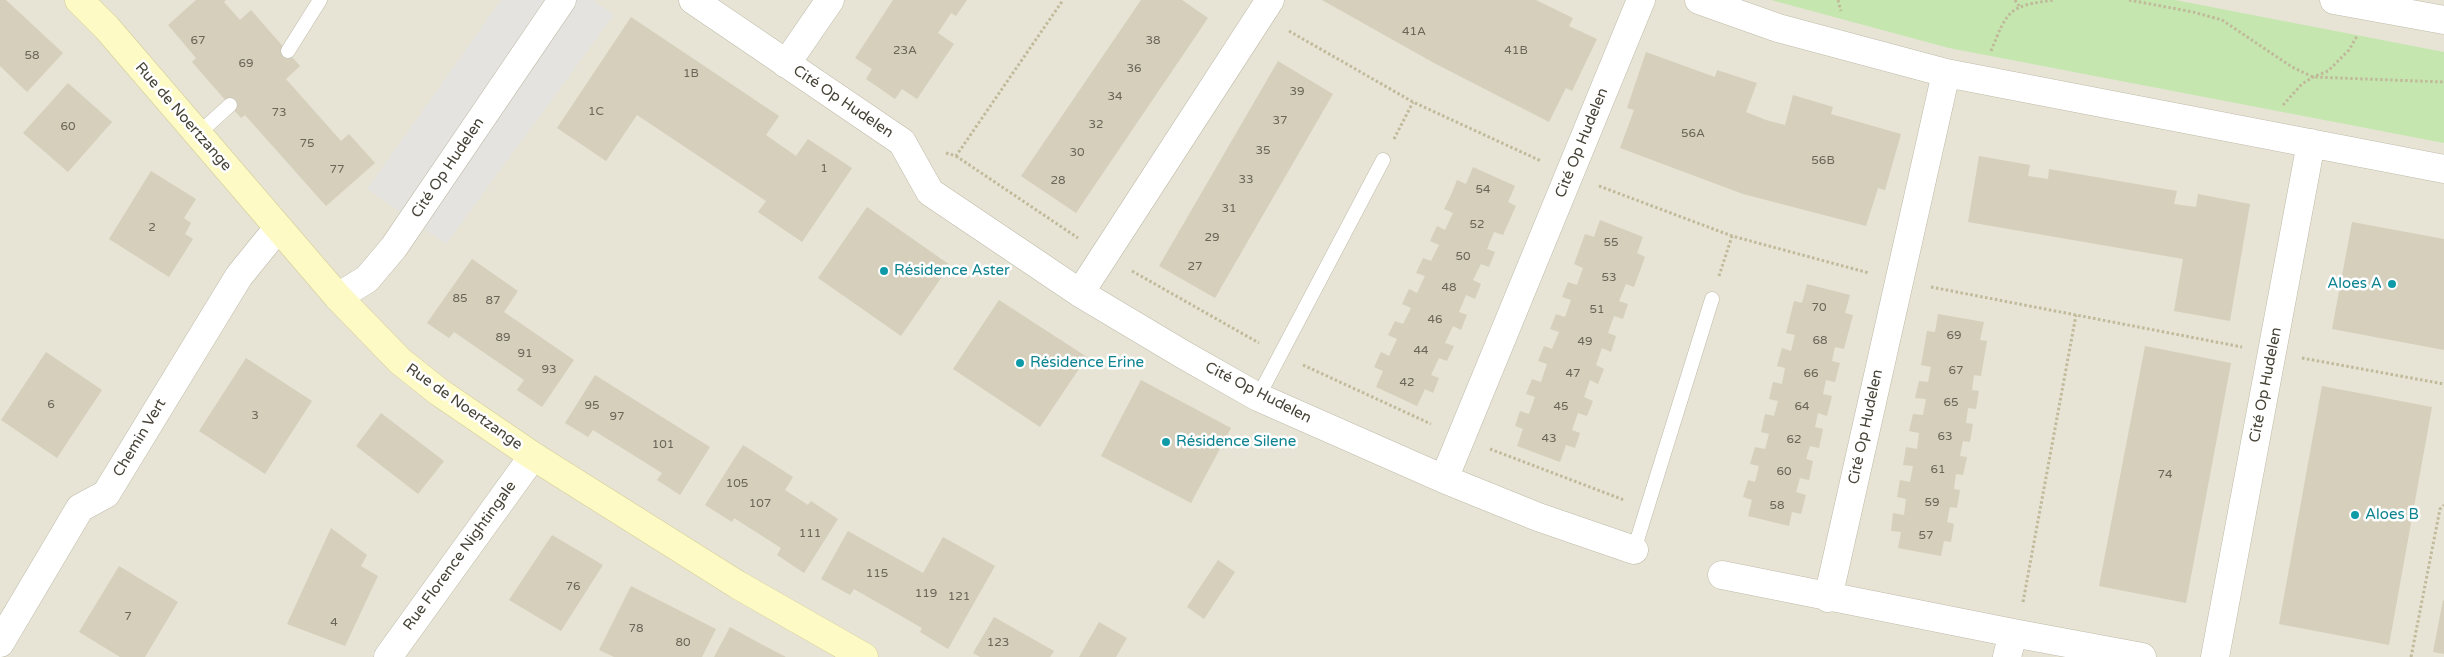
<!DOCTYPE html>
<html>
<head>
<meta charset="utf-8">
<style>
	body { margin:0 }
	canvas { display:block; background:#f3f1e7 }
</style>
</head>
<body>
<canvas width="2444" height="657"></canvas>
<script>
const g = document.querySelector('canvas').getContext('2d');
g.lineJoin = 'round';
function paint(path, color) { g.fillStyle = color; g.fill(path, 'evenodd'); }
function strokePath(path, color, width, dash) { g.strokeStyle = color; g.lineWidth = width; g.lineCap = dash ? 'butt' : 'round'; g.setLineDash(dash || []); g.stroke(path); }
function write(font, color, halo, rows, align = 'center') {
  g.font = font + ' "Varela Round",sans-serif'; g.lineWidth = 5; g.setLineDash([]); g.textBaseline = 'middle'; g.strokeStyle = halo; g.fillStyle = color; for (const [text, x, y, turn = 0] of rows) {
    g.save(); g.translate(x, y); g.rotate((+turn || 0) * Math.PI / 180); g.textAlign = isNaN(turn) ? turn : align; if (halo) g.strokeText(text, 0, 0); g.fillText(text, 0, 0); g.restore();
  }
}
const residential = new Path2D(`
	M0,0H2444V657H0Z`);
const green = new Path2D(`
	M1771,0H2175L2444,52V143L1949,48Z`);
const parking = new Path2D(`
	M501,0H593L614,15L446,244L367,189Z`);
const building = new Path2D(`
	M0,0H6L63,53L27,92L0,66Z
	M196,0H226L224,2L240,20L251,10L300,66L286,79L341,141L349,134L375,163L326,206L245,115L241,118L192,62L196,58L168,25Z
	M893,0H967L956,16L951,13L938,33L954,44L917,99L902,89L895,99L866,79L872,69L855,58Z
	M1141,0H1182L1208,18L1076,213L1021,176Z
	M1322,0H1536L1573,18L1569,26L1597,39L1572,91L1566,88L1549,122L1434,63Z
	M631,17L779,116L766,135L796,156L808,139L852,168L802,242L758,212L766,201L637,115L606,161L557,128Z
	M1646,52L1715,77L1717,70L1757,83L1746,112L1766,120L1785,125L1793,95L1833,107L1831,114L1901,134L1885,190L1878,188L1866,226L1743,194L1620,148L1634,110L1627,108Z
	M1278,61L1333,94L1215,298L1159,266Z
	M68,83L112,122L68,172L23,133Z
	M1979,156L2030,165L2028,176L2048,179L2049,169L2177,191L2174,204L2196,207L2198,194L2250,204L2230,321L2174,311L2183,259L1968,222Z
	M1473,167L1515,186L1508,202L1516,206L1503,235L1494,232L1487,249L1495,252L1489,267L1481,264L1473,280L1481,284L1475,299L1466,295L1459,312L1467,315L1461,330L1453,326L1445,343L1454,346L1447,361L1439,358L1431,375L1439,378L1433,393L1425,389L1417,406L1376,387L1383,371L1374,367L1381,352L1389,356L1397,339L1388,335L1395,321L1403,324L1411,308L1402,304L1409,289L1417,293L1425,276L1416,273L1423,258L1431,261L1439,245L1430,241L1437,226L1445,230L1453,213L1444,209L1451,195L1457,180L1466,184Z
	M151,171L196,199L184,218L191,223L185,234L193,239L169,277L109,239Z
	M867,207L950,265L901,336L818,278Z
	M1600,220L1643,237L1637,253L1645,257L1634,287L1626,284L1619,301L1628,304L1623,319L1614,316L1608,333L1616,336L1611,352L1602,348L1596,365L1604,369L1598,384L1590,380L1584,397L1593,401L1587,416L1578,413L1572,430L1580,433L1575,448L1566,445L1560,462L1517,446L1523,429L1515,426L1520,411L1529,414L1535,397L1526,394L1532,379L1541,382L1547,364L1538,361L1544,346L1552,349L1559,332L1550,329L1556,314L1565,317L1571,300L1562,297L1568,282L1577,285L1583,268L1574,264L1585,234L1594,237Z
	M2352,222L2444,239V350L2332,329Z
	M472,259L518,291L504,312L574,360L542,407L517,390L524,380L454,332L449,338L427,323Z
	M1807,284L1850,295L1845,313L1853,315L1844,349L1835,347L1832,361L1840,363L1835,382L1826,380L1823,394L1832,396L1827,416L1818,413L1815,427L1823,429L1819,448L1810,446L1806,459L1813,461L1809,480L1800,478L1796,492L1806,495L1801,514L1792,512L1789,526L1748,516L1752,500L1743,497L1748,480L1755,482L1759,466L1750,464L1755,447L1765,449L1769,434L1761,432L1765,414L1774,416L1778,401L1769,399L1773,382L1782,384L1785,368L1777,366L1782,348L1791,351L1795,335L1786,333L1794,301L1802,303Z
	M999,300L1087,357L1040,427L953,369Z
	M1938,314L1984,322L1980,340L1987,341L1981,376L1974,375L1972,390L1979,391L1976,409L1968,408L1966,423L1973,424L1970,442L1963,441L1960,456L1967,457L1963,475L1956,474L1954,489L1960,490L1957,508L1950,507L1947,522L1954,524L1951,542L1944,541L1941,556L1898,548L1901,532L1891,531L1893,513L1904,515L1906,499L1897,497L1900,480L1910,482L1913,466L1903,465L1906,447L1917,449L1919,433L1909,431L1913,414L1923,415L1926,399L1915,398L1919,381L1928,382L1931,367L1921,365L1927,331L1935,332Z
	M2145,346L2231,363L2186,603L2099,586Z
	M46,352L102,390L57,458L1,420Z
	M246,358L312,401L265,474L199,431Z
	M595,375L710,447L680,495L657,480L662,473L593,430L588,437L565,423Z
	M1141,380L1231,428L1191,503L1101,456Z
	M2322,386L2432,407L2389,645L2279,624Z
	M381,413L444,461L418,494L356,446Z
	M743,445L793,477L785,490L808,505L811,501L838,519L804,573L777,555L781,548L734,518L732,522L705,505Z
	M331,528L367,555L361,566L378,576L345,646L287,624Z
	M848,531L923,573L943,537L995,566L948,649L920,632L922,628L854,589L850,595L821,579Z
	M552,535L603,565L561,631L509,600Z
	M1218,560L1235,572L1204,619L1187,607Z
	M119,566L178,602L145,657H120L79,632Z
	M631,586L716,629L702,657H614L599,650Z
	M2443,600L2444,601V654L2433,652Z
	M994,617L1054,651L1050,657H980L973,653Z
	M1099,622L1127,638L1116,657H1079Z
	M730,627L761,644L786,657H714Z`);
const path = new Path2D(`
	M1838,0L1841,11
	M2015,0L2019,6
	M2129,0L2193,12L2222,20L2292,67L2313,77L2444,82
	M1289,31L1413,102L1541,161
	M1991,51C2008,9 2009,6 2054,0
	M2283,105L2302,84L2313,77L2328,71L2349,50L2357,36
	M1394,139L1413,102
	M946,153L956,156L1063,0
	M956,156L1078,238
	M1599,186L1732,236L1869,273
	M1132,271L1259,343
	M1719,276L1732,236
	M1931,287L2242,347
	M2302,358L2444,384
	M1303,365L1431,424
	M1490,449L1624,500
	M2023,602L2076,315
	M2411,657L2440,509L2444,505`);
const service = new Path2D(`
	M288,51L320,0
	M198,134L230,105
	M1258,397L1383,160
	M1634,550L1712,299`);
const minor = new Path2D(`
	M693,0L902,142L930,192L1080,293L1184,355L1258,397L1444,479L1538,517L1634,550
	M1699,0L1778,28L1946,73L2444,169
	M2334,0L2444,20
	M786,64L830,0
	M1080,293L1270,0
	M338,297L367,279L394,247L562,0
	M1444,479L1641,0
	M1722,575L2013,633L2007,657
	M1828,598L1946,73
	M2013,633L2142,657
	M0,643L80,508L106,494L239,276L278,228
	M388,657L533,456
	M2215,657L2311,143`);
const secondary = new Path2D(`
	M79,0L107,28L338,297L400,361L439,392L533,456L738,585L864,657`);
const markers = [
	[884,271,5,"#0f9aa8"],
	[2392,284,5,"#0f9aa8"],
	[1020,363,5,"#0f9aa8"],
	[1166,442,5,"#0f9aa8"],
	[2355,515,5,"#0f9aa8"]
];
const numberNames = [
	["41A",1414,32],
	["67",198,41],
	["38",1153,41],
	["23A",905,51],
	["41B",1516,51],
	["58",32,56],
	["69",246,64],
	["36",1134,69],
	["1B",691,74],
	["39",1297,92],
	["34",1115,97],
	["1C",596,112],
	["73",279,113],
	["37",1280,121],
	["32",1096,125],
	["60",68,127],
	["56A",1693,134],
	["75",307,144],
	["35",1263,151],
	["30",1077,153],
	["56B",1823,161],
	["1",824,169],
	["77",337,170],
	["33",1246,180],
	["28",1058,181],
	["54",1483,190],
	["31",1229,209],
	["52",1477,225],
	["2",152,228],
	["29",1212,238],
	["55",1611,243],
	["50",1463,257],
	["27",1195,267],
	["53",1609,278],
	["48",1449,288],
	["85",460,299],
	["87",493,301],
	["70",1819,308],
	["51",1597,310],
	["46",1435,320],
	["69",1954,336],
	["89",503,338],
	["68",1820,341],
	["49",1585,342],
	["44",1421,351],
	["91",525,354],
	["93",549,370],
	["67",1956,371],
	["47",1573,374],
	["66",1811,374],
	["42",1407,383],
	["65",1951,403],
	["6",51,405],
	["95",592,406],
	["45",1561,407],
	["64",1802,407],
	["3",255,416],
	["97",617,417],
	["63",1945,437],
	["43",1549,439],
	["62",1794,440],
	["101",663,445],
	["61",1938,470],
	["60",1784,472],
	["74",2165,475],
	["105",737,484],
	["59",1932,503],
	["107",760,504],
	["58",1777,506],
	["111",810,534],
	["57",1926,536],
	["115",877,574],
	["76",573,587],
	["119",926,594],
	["121",959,597],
	["7",128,617],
	["4",334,623],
	["78",636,629],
	["80",683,643],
	["123",998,643]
];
const streetNames = [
	["Cité Op Hudelen",843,102,34],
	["Rue de Noertzange",183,117,49],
	["Cité Op Hudelen",1582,143,-68],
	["Cité Op Hudelen",448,168,-56],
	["Cité Op Hudelen",2266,385,-79],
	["Cité Op Hudelen",1258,393,27],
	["Rue de Noertzange",464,407,35],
	["Cité Op Hudelen",1866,427,-78],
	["Chemin Vert",140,438,-59],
	["Rue Florence Nightingale",460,556,-54]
];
const cultureNames = [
	["Résidence Aster",894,271],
	["Aloes A",2382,284,"right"],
	["Résidence Erine",1030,363],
	["Résidence Silene",1176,442],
	["Aloes B",2365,515]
];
paint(residential, '#e7e4d5');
paint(green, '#c5e7af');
paint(parking, '#e4e3df');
paint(building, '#d5cfbc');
strokePath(service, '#bfbba9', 15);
strokePath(minor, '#bfbba9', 29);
strokePath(secondary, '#d3cd97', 29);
strokePath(path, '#c0b99a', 3, [2.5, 2.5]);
strokePath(service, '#fff', 14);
strokePath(minor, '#fff', 28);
strokePath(secondary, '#fefac6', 28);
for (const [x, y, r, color] of markers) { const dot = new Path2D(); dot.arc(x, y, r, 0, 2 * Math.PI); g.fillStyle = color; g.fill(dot); strokePath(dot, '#fff', 2); }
write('12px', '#6a6558', null, numberNames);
write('15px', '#464236', '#fff', streetNames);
write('15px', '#0d838f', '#fff', cultureNames, 'left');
</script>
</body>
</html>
